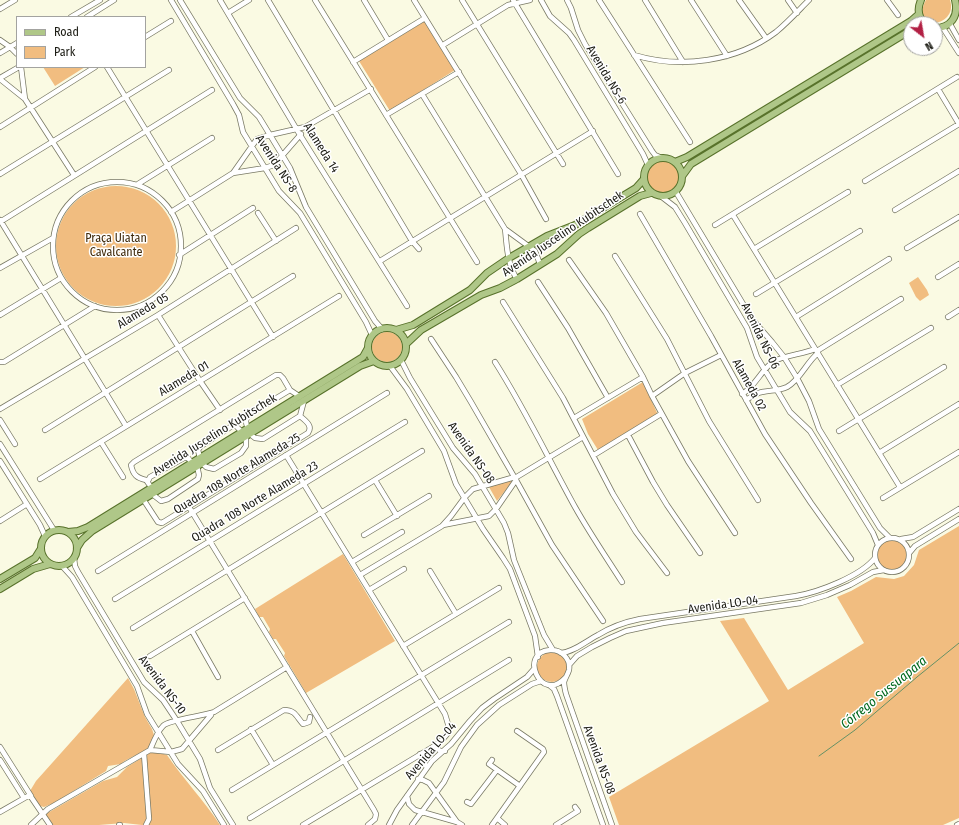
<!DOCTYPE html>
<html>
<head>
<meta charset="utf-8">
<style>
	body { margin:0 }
	#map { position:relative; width:959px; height:825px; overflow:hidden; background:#fafae3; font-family:"Fira Sans Condensed",sans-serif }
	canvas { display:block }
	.legend { position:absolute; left:16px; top:16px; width:130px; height:52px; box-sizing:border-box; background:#fff; border:1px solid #a3a3a0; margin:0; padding:5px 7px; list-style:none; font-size:12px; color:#1a1a12 }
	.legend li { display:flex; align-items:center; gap:8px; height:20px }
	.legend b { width:20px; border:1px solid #a3a3a0 }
	.north { position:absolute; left:903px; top:16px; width:40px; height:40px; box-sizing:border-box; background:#fff; border:1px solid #a3a3a0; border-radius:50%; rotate:149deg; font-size:11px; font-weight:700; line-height:16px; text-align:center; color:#1a1a12 }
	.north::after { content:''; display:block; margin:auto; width:14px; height:18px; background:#b22044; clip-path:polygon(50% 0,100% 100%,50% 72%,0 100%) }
</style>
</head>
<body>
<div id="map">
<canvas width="959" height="825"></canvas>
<ul class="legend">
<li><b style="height:5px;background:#afc788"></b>Road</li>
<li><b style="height:11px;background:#f1bd80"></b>Park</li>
</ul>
<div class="north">N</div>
</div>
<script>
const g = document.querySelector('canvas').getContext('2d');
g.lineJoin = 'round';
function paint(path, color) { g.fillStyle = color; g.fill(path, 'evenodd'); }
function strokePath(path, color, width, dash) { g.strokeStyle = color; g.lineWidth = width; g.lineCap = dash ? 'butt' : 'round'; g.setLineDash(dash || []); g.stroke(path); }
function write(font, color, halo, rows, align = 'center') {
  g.font = font + ' "Fira Sans Condensed",sans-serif'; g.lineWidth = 3; g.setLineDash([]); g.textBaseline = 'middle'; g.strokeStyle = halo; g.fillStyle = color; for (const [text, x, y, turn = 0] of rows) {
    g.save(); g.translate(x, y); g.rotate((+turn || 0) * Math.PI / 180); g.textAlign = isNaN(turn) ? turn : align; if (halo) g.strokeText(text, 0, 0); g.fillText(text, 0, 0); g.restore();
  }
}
const green = new Path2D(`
	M926,0H950C959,28 908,33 926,0Z
	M425,21L455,70L390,111L359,61Z
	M43,67H85L55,86Z
	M647 177a16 16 0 1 1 32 0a16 16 0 1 1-32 0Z
	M56 246a60 60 0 1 1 120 0a60 60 0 1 1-120 0Z
	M918,277L927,290L929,295L920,301L916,297L909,283Z
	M372 347a15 15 0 1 1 30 0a15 15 0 1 1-30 0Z
	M643,382L658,415L598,450L588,434L582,419Z
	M511,480L512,482L497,501L489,487Z
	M959,526V818L943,825H619L609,797L769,701L720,621L744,618L788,690L864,643L837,597L851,591L876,577L894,579L904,576L914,565L919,550Z
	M877 555a15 15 0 1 1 30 0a15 15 0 1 1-30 0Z
	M343,554L395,641L306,693L284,656L285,653L276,639H273L269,632L270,629L263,617H259L255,609Z
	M537 667a15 15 0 1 1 30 0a15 15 0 1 1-30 0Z
	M128,678L134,689L145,717L152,729L154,735L151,747C142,754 128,757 121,764L108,766L106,771L54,803L44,807L40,806L30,791L36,781Z
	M153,751L167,755C183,779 204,800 220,825H142L124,823L99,825H51L44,815L103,781L117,777L127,767Z`);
const stream = new Path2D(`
	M819,756L855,730L917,677L959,643`);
const minor = new Path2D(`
	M171,0L233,104L239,115L243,132L265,168L279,191L300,213L366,322L372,335
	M180,0L240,98L259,117L270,135L290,168L306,207L375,321L382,329
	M220,0L300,135L407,306
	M268,0L412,241L419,249
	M315,0L477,262
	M364,0L388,40
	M414,0L521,174L546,219
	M462,0L563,164
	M513,0L618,174
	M541,0L550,16L569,33L574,40L643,154L648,165
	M567,0L571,8L578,30L585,44L652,151L655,155L662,158
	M599,0L690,142
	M645,0L683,62
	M691,0L727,56
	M739,0L766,38
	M788,0L797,13
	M887,0L898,15
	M0,9L15,0
	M228,13L249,0
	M71,17L100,0
	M87,17L114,0
	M950,24L959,40
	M943,28L959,53
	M145,37L171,21
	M0,40L10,47L17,54
	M443,45L508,5L530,0
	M0,53L17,43
	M634,55C680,69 736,62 776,32C788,22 798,11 809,0
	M353,62L425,18
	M21,67L25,99
	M107,67L273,337
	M0,78L19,67
	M0,79L25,99L74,175
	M938,89L959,124
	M422,94L505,229L535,251L540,264
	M386,115L459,72
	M0,127L95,67
	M233,173L265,168L274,165L301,134
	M0,174L169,70
	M865,181L959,124
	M53 246a64 64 0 1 1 128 0a64 64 0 1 1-128 0Z
	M138,184L212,138
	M676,192L752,319L772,342L784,357L797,378L809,401L819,429L880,528L890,538
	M662,197L675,207L685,223L747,328L757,357L790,412L810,431L873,533L878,545
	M895,210L959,171
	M171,212L233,173L257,139L270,135L305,127L371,89
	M258,213L276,241
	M640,214L711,336L765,434L811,503L851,559
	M733,215L900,487
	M0,220L126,426
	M0,222L212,90
	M715,225L957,77
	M505,229C507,246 507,264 517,279
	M907,248L959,217
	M754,249L848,192
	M179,255L253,208
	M615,256L667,339L709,421L758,500
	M569,260L606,313L643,377L652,396L688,461L735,533
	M380,261L593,131
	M0,268L53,238
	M938,277L959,264
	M538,282L568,328L608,398
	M756,294L860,231
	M503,302L563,398L613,494L636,532L667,573
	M0,315L61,278
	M158,315L200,381L220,410
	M796,317L889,259
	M948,317L959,310
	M431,339L456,377L471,402L516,480L552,545L603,621
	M817,351L901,299
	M401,360L410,378L453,448L475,474L504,523L508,533L514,560L544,635L553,650
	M0,362H4L95,306
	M495,362C525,409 548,458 575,507C589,532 606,557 622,582
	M390,366L407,389L444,451L456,484L483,529L503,558L510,569L535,636L538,657
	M837,385L931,328
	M742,394C756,386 760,371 773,362C781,356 804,354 815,349
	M652,396L685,373L721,355
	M746,400C751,397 756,393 762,392C771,390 779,391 787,387C800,380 806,363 818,353
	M0,409L158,315L296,228
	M574,418L643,377
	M0,420L15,444
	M248,428C245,422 245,419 250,414L290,390
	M45,430L293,276
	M839,431L944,367
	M250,434L255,438L263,439L300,416L304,401
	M628,435L653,482L667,505L700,553
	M101,442L123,477
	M0,444L54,530
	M879,453L959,404
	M286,455L445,714L448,724V733L442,740L436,745L303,825
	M594,455L661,414
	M200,458L198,450L201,446L232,426H236L242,432
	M0,461L40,525L45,536
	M202,463L206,467L214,469L241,453L246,446V436
	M515,478L583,437
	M40,479L339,296
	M375,480L397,516
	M148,481L150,477L184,458H188L192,463
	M151,487L146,480C137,478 133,475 131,465L134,462L276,375H280L283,378L290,390L299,396
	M152,494L161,501L168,499L198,479L199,475L197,466
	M883,498L959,452
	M143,499L158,522L162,523L308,433C313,426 306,421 300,416
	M189,507L374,810L376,814L375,819L368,825
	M0,521L27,504
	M443,525L489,516L496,509L516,480
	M364,535L429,496
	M875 555a17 17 0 1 1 34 0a17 17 0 1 1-34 0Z
	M901,539L913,537L959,509
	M910,552L915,546L959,519
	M74,558L75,566L78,572L144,682L163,700L177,721L200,759L210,788L233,825
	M352,562L402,532
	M62,566L72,577L137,686L147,714L178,764L203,791L224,825
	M98,571L387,393
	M430,571L456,614
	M360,575L442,526L451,516L465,497L473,489L515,477
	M369,590L404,569
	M115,599L405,422
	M133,628L422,451
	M192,631L218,677
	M403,646L499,588
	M561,653C574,652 586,641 598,635C611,627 625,622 640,619L796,596C819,592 861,576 875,558
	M150,656L245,598
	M569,665L577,656L592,647L610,638L626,631L663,623L801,603L827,595L850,585L873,572L884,570
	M565,678C541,704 518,652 550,650C561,649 571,659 569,670C568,674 565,678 564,682C564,686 565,690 566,694L612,825
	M549,685L554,689L557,696L603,825
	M251,729L273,765
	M436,745L437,748L440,751H445
	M0,747L31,796
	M150,750C153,743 157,732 163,726C168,720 203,716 214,712L287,667
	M150,750L171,752L182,749L211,715
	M218,750L284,710C295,710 296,716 303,724L309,722L310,717
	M144,754L149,819L146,825
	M420,754L427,768
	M0,760L24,798
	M492,760L489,764L520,786
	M418,779L423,780L429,783L457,822L462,825
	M232,790L509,622
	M407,796L409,804L415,810L457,822
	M467,802L471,804L497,770
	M0,812L28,796L31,797L50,825
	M250,818L509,660
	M497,818L505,825
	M31,825L48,809L150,750
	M119,825H120
	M389,825L397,810L432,761L451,744L470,721L482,708L494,699L527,677L534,669
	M412,825L444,782L461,747L477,725L499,705L532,684L541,681
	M492,825L544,752L543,749L517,731
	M556,825L578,811L575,807
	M957,825L959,824`);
const major = new Path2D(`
	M921,0C917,9 918,17 925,24
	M935,28C951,28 959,16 955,0
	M644 177a19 19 0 1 1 38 0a19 19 0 1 1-38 0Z
	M675,162L687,157L911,21L919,14
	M683,175L691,164L911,30
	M368 347a19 19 0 1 1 38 0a19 19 0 1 1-38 0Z
	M396,330L413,325L470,290L487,273L509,258L547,236L575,225L636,188L644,179
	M406,344L421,330L481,295L500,288L517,279L557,254L579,234L588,228L640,196L651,193
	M41 548a18 18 0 1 1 36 0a18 18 0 1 1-36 0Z
	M68,532L78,531L88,527L363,357L368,348
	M77,548L82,540L92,531L360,366L374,361
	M0,579L35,558L40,550
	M0,589L33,569L50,564`);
const streetNames = [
	["Avenida NS-6",606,75,59],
	["Alameda 14",321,148,58],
	["Avenida NS-8",276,164,57],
	["Avenida Juscelino Kubitschek",563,234,-34],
	["Alameda 05",143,311,-31],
	["Avenida NS-06",760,336,64],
	["Alameda 01",184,379,-31],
	["Alameda 02",749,385,61],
	["Avenida Juscelino Kubitschek",215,435,-32],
	["Avenida NS-08",471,453,55],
	["Quadra 108 Norte Alameda 25",237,474,-31],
	["Quadra 108 Norte Alameda 23",255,502,-31],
	["Avenida LO-04",723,605,-8],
	["Avenida NS-10",162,685,53],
	["Avenida LO-04",431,751,-49],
	["Avenida NS-08",599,760,70]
];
const parkNames = [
	["Praça Uiatan",116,239],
	["Cavalcante",116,253]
];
const waterNames = [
	["Córrego Sussuapara",884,693,-39]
];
paint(green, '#f1bd80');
strokePath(stream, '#649165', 1);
strokePath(minor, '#797965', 6);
strokePath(major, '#58722b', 8);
strokePath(minor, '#fff', 4.5);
strokePath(major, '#afc788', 6);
write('12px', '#1a1a12', '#fff', streetNames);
write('12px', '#3f290a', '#fff', parkNames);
write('italic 13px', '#00681d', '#fff', waterNames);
</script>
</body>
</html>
